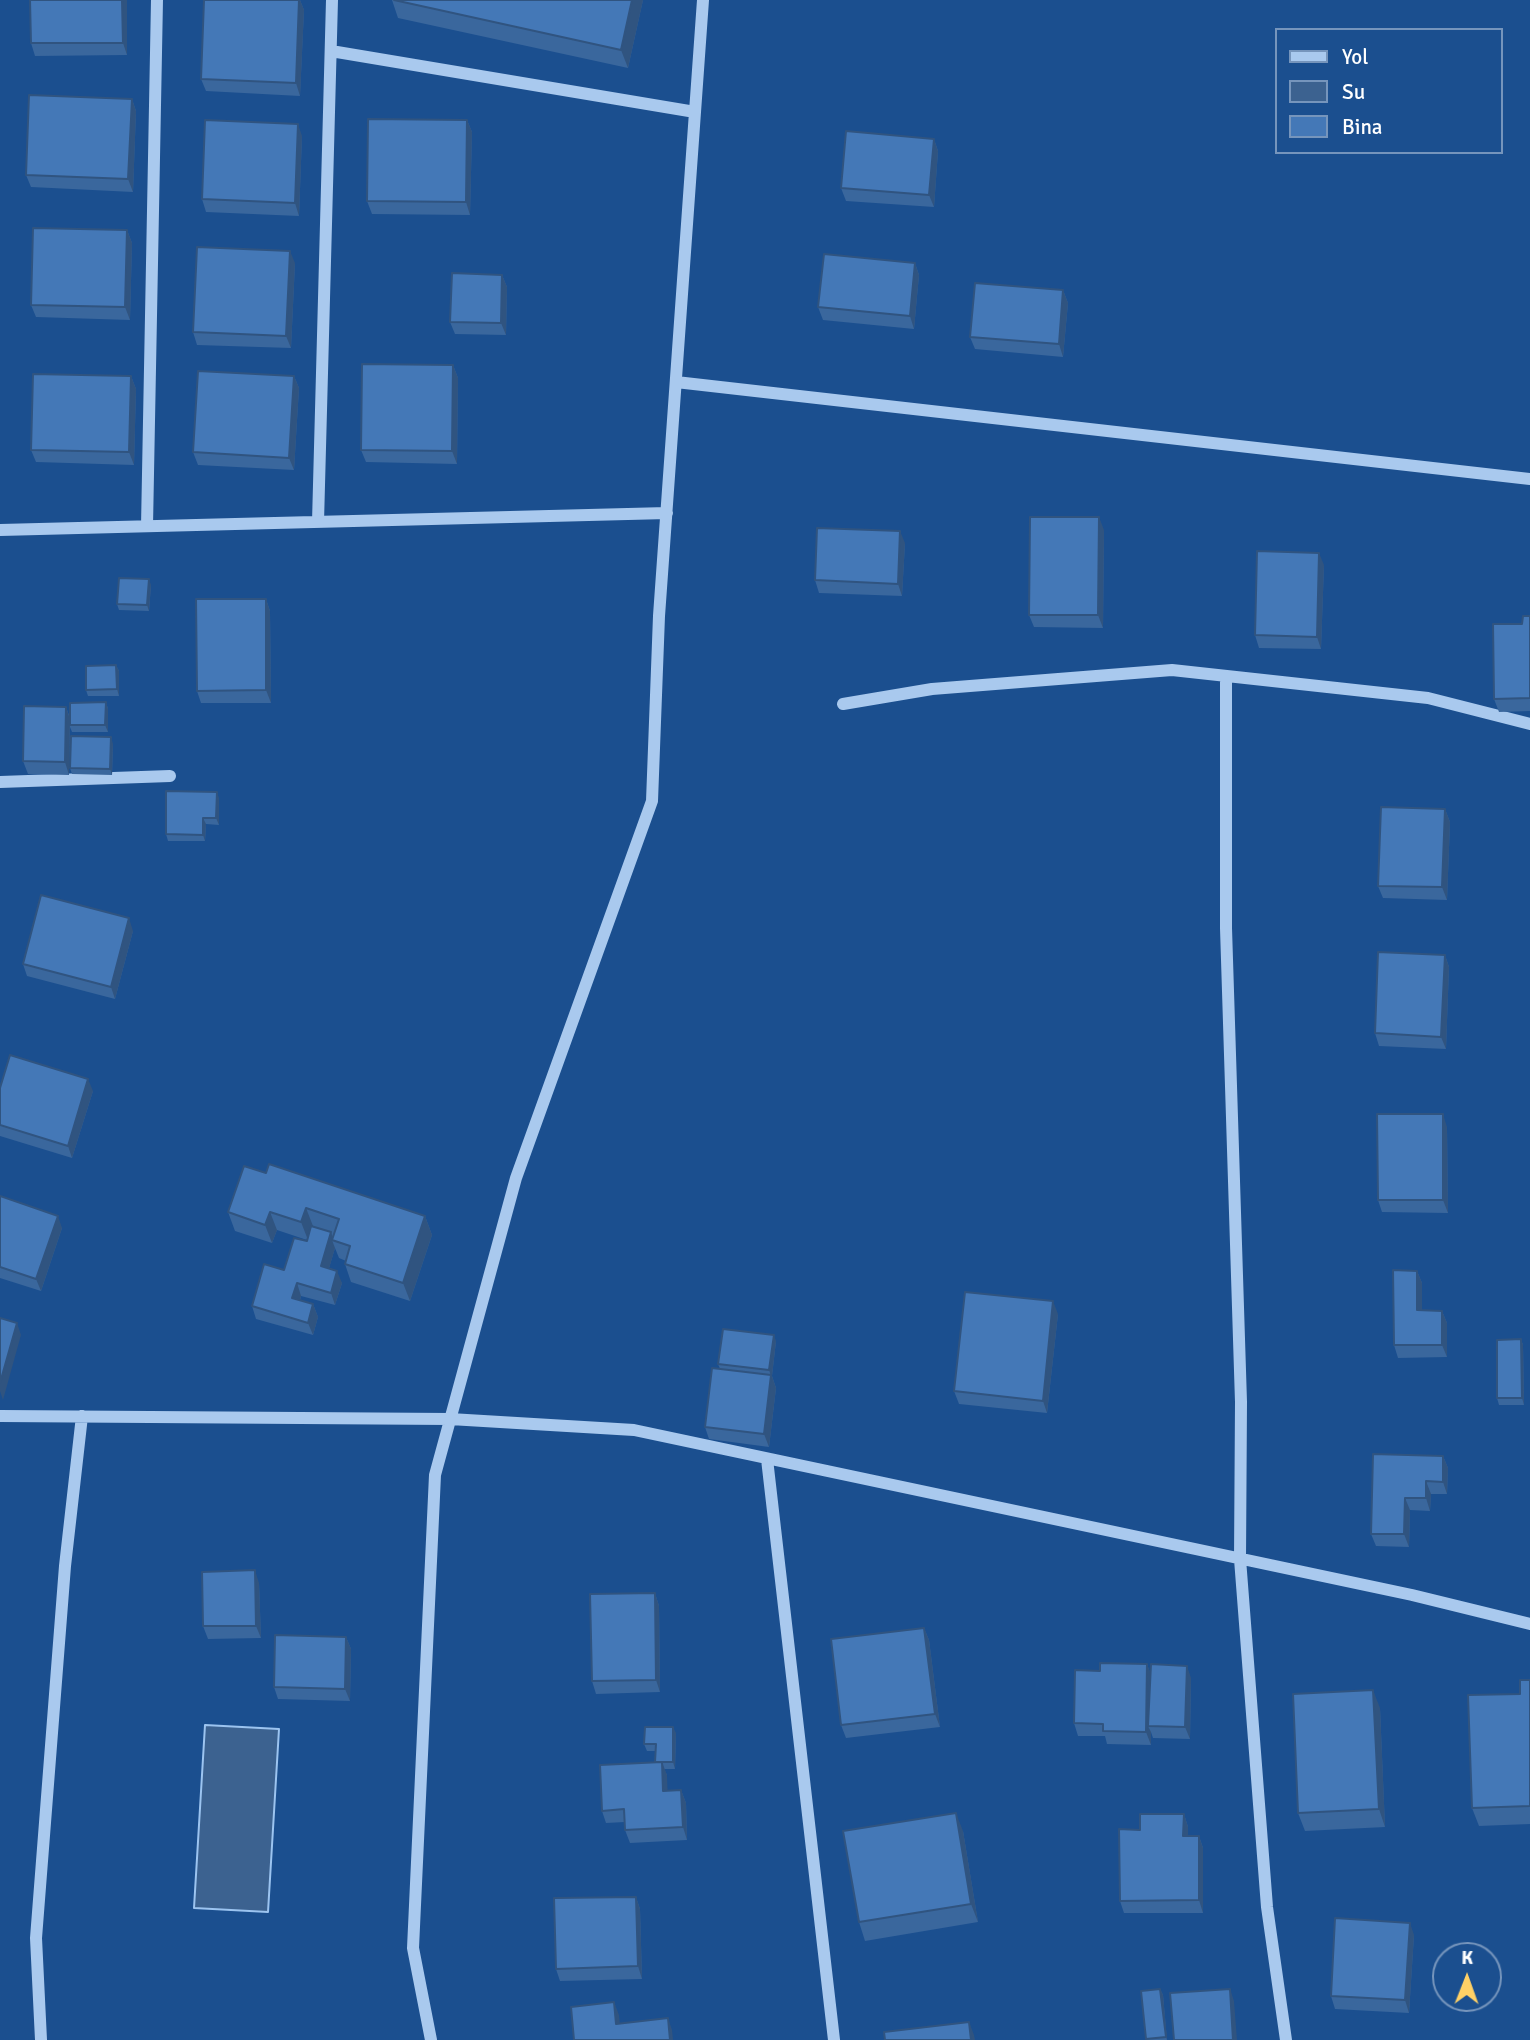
<!DOCTYPE html>
<html>
<head>
<meta charset="utf-8">
<style>
	body { margin:0 }
	#map { position:relative; width:1530px; height:2040px; overflow:hidden; background:#1b4f8f; font-family:Signika,sans-serif }
	canvas { display:block }
	.legend { position:absolute; left:1275px; top:28px; width:228px; height:126px; box-sizing:border-box; background:#1b4f8f; border:2px solid #7695bc; margin:0; padding:9px 12px; list-style:none; font-size:21px; color:#fff }
	.legend li { display:flex; align-items:center; gap:14px; height:35px }
	.legend b { width:35px; border:2px solid #7695bc }
	.north { position:absolute; left:1432px; top:1942px; width:70px; height:70px; box-sizing:border-box; background:#1b4f8f; border:2px solid #7695bc; border-radius:50%; rotate:1deg; font-size:19px; font-weight:700; line-height:28px; text-align:center; color:#fff }
	.north::after { content:''; display:block; margin:auto; width:24px; height:32px; background:#ffd166; clip-path:polygon(50% 0,100% 100%,50% 72%,0 100%) }
</style>
</head>
<body>
<div id="map">
<canvas width="1530" height="2040"></canvas>
<ul class="legend">
<li><b style="height:9px;background:#a9c9ee"></b>Yol</li>
<li><b style="height:19px;background:#3c6290"></b>Su</li>
<li><b style="height:19px;background:#4478b7"></b>Bina</li>
</ul>
<div class="north">K</div>
</div>
<script>
const g = document.querySelector('canvas').getContext('2d');
g.lineJoin = 'round';
function paint(path, color) { g.fillStyle = color; g.fill(path, 'evenodd'); }
function strokePath(path, color, width, dash) { g.strokeStyle = color; g.lineWidth = width; g.lineCap = dash ? 'butt' : 'round'; g.setLineDash(dash || []); g.stroke(path); }
const water = new Path2D(`
	M205,1725L279,1729L268,1912L194,1908Z`);
const minor = new Path2D(`
	M331,51L695,112
	M676,382L1530,479
	M318,522L332,0
	M147,526L157,0
	M0,530L667,513
	M1226,676V928L1241,1402L1240,1559L1267,1907L1286,2040
	M843,704L932,689L1172,670L1428,698L1530,724
	M0,782L170,776
	M0,1416L450,1419L634,1430L1412,1595L1530,1624
	M767,1459L834,2040
	M41,2040L36,1938L65,1566L82,1416
	M431,2040L413,1948L435,1475L516,1178L652,801L659,616L703,0`);
const wall = new Path2D(`
	M127,0V55L35,56L31,43Z
	M204,0H300L304,10L300,96L206,91L201,79Z
	M392,0H643L628,68L398,18Z
	M132,99L136,111L133,192L31,187L26,175Z
	M467,120L472,132L470,215L372,214L367,201Z
	M302,136L299,216L206,212L202,199Z
	M934,139L938,151L934,207L846,201L841,188Z
	M127,230L132,243L130,320L36,317L31,305Z
	M295,263L291,348L197,345L193,332Z
	M915,263L919,275L914,329L823,320L818,307Z
	M502,275L507,287L506,335L455,334L450,322Z
	M1063,290L1068,303L1063,357L975,349L970,337Z
	M453,365L458,378L457,464L366,462L361,450Z
	M131,376L136,389L134,465L36,462L31,450Z
	M294,376L299,388L294,470L198,465L193,452Z
	M1104,530L1103,628L1034,627L1029,615Z
	M905,543L902,596L819,593L815,580Z
	M1324,565L1321,649L1259,648L1255,635Z
	M151,585L149,611L119,610L117,604Z
	M266,599L270,611L271,703H201L197,691Z
	M1530,616V711L1499,712L1494,699L1522,624Z
	M116,665L119,671V696H88L86,690Z
	M106,702L108,709V732H72L70,727L69,775L28,774L23,761L66,707L70,718Z
	M113,744L112,775L72,774L70,768Z
	M219,798V825L206,824L205,841H168L166,834Z
	M1445,809L1450,822L1447,900L1383,898L1378,886Z
	M133,931L115,999L27,976L23,964Z
	M1445,955L1449,967L1446,1049L1379,1046L1375,1033Z
	M0,1088L93,1091L72,1158L0,1136Z
	M1447,1127L1448,1213L1382,1212L1378,1200Z
	M266,1173L425,1216L432,1235L410,1301L351,1282L345,1264L346,1261L339,1258L335,1248L329,1268L342,1283L335,1305L301,1296L300,1300L313,1304L318,1317L313,1335L256,1319L252,1306L284,1270L307,1240L277,1230L272,1243L235,1231L228,1212Z
	M0,1196L62,1228L41,1291L0,1278Z
	M1417,1271L1422,1283V1311H1442L1447,1323V1357L1398,1358L1394,1345Z
	M1058,1314L1047,1413L959,1404L954,1391Z
	M1521,1339L1523,1345L1524,1405H1499L1497,1398Z
	M776,1341L772,1376L776,1388L769,1447L709,1439L705,1427L720,1369L718,1364Z
	M1443,1456L1448,1468L1447,1494H1431L1430,1511L1410,1510L1409,1547L1376,1546L1371,1534Z
	M259,1583L261,1638L208,1639L203,1626Z
	M655,1593L659,1606L660,1692L596,1694L592,1681Z
	M924,1628L929,1640L940,1727L846,1738L841,1725Z
	M346,1637L351,1649L350,1701L278,1699L274,1687Z
	M1147,1664L1150,1673L1191,1678L1190,1739L1153,1738L1151,1732V1745L1107,1744L1105,1736H1078L1074,1723L1100,1671Z
	M1530,1680V1824L1479,1826L1472,1808L1520,1694Z
	M1380,1708L1385,1827L1305,1831L1298,1813Z
	M676,1733L675,1769H664L667,1775V1791L681,1790L686,1803L687,1840L630,1843L625,1830V1822L606,1823L602,1811L656,1762V1751H647L644,1744Z
	M1184,1814L1188,1827V1836H1199L1203,1848V1913H1124L1120,1901L1140,1830Z
	M963,1831L978,1922L865,1941L859,1922Z
	M636,1897L640,1909L642,1979L560,1981L556,1969Z
	M1414,1935L1409,2013L1335,2009L1331,1996Z
	M1160,1989L1163,1995L1167,2040H1147L1141,1991Z`);
const shadedWall = new Path2D(`
	M122,0H127V55L123,43Z
	M299,0H300L304,10L300,96L296,83Z
	M632,0H643L628,68L621,50Z
	M132,99L136,111L133,192L128,179Z
	M467,120L472,132L470,215L466,202Z
	M298,124L302,136L299,216L295,203Z
	M934,139L938,151L934,207L929,195Z
	M127,230L132,243L130,320L125,307Z
	M290,251L295,263L291,348L286,336Z
	M915,263L919,275L914,329L910,316Z
	M502,275L507,287L506,335L501,323Z
	M1063,290L1068,303L1063,357L1059,344Z
	M453,365L458,378L457,464L452,451Z
	M131,376L136,389L134,465L129,452Z
	M294,376L299,388L294,470L289,458Z
	M1099,517L1104,530L1103,628L1098,615Z
	M900,531L905,543L902,596L898,584Z
	M1319,553L1324,565L1321,649L1317,637Z
	M149,579L151,585L149,611L147,605Z
	M266,599L270,611L271,703L266,690Z
	M116,665L119,671V696L117,689Z
	M106,702L108,709V732L105,725Z
	M66,707L70,719L69,775L65,762Z
	M111,737L113,744L112,775L110,769Z
	M217,792L219,798V825L216,818Z
	M1445,809L1450,822L1447,900L1442,887Z
	M203,818L206,824L205,841L203,835Z
	M129,918L133,931L115,999L111,987Z
	M1445,955L1449,967L1446,1049L1441,1037Z
	M88,1079L93,1091L72,1158L68,1146Z
	M1443,1114L1447,1127L1448,1213L1443,1200Z
	M306,1208L313,1226L308,1240L301,1222Z
	M270,1212L277,1230L272,1243L265,1225Z
	M58,1216L62,1228L41,1291L36,1279Z
	M425,1216L432,1235L410,1301L403,1283Z
	M331,1232L334,1241L332,1240L335,1248L326,1279L321,1266Z
	M337,1271L342,1283L335,1305L331,1293Z
	M1417,1271L1422,1283V1323L1417,1310Z
	M297,1283L301,1296L297,1311L292,1298Z
	M1053,1301L1058,1314L1047,1413L1043,1401Z
	M313,1304L318,1317L313,1335L308,1323Z
	M1442,1311L1447,1323V1357L1442,1345Z
	M17,1323L21,1335L3,1400L0,1391V1383Z
	M774,1335L776,1341L772,1376L776,1388L769,1447L764,1434L771,1376L769,1370Z
	M1521,1339L1523,1345L1524,1405L1522,1398Z
	M1443,1456L1448,1468L1447,1494L1443,1482Z
	M1426,1481L1431,1494L1430,1511L1426,1498Z
	M1405,1498L1410,1510L1409,1547L1404,1534Z
	M255,1570L259,1583L261,1638L256,1626Z
	M655,1593L659,1606L660,1692L656,1680Z
	M924,1628L929,1640L940,1727L935,1714Z
	M346,1637L351,1649L350,1701L345,1689Z
	M1147,1664L1152,1677L1148,1726L1151,1732V1745L1146,1732Z
	M1187,1666L1191,1678L1190,1739L1185,1727Z
	M1373,1690L1380,1708L1385,1827L1379,1809Z
	M673,1727L676,1733L675,1769L673,1762Z
	M662,1762L667,1775L668,1803L663,1791Z
	M681,1790L686,1803L687,1840L683,1827Z
	M956,1813L963,1831L978,1922L971,1904Z
	M1184,1814L1188,1827V1849L1183,1836Z
	M1199,1836L1203,1848V1913L1199,1900Z
	M636,1897L640,1909L642,1979L638,1966Z
	M1410,1923L1414,1935L1409,2013L1405,2000Z
	M1160,1989L1163,1995L1167,2040L1166,2037Z
	M1230,1989L1234,2001L1237,2040H1233Z
	M614,2002L619,2015L621,2036L616,2024Z
	M668,2018L672,2030L673,2040H670Z
	M969,2022L974,2035L975,2040H971Z`);
const building = new Path2D(`
	M30,0H122L123,43H31Z
	M204,0H299L296,83L201,79Z
	M394,0H632L621,50Z
	M29,95L132,99L128,179L26,175Z
	M368,119L467,120L466,202L367,201Z
	M205,120L298,124L295,203L202,199Z
	M846,131L934,139L929,195L841,188Z
	M33,228L127,230L125,307L31,305Z
	M197,247L290,251L286,336L193,332Z
	M824,254L915,263L910,316L818,307Z
	M452,273L502,275L501,323L450,322Z
	M975,283L1063,290L1059,344L970,337Z
	M362,364L453,365L452,451L361,450Z
	M198,371L294,376L289,458L193,452Z
	M33,374L131,376L129,452L31,450Z
	M1030,517H1099L1098,615H1029Z
	M817,528L900,531L898,584L815,580Z
	M1257,551L1319,553L1317,637L1255,635Z
	M119,578L149,579L147,605L117,604Z
	M196,599H266V690L197,691Z
	M1523,616H1530V698L1494,699L1493,624H1522Z
	M116,665L117,689L86,690V666Z
	M106,702L105,725H70V703Z
	M24,706L66,707L65,762L23,761Z
	M71,736L111,737L110,769L70,768Z
	M166,791L217,792L216,818H203V835L166,834Z
	M1381,807L1445,809L1442,887L1378,886Z
	M41,895L129,918L111,987L23,964Z
	M1378,952L1445,955L1441,1037L1375,1033Z
	M10,1055L88,1079L68,1146L0,1125V1088Z
	M1377,1114H1443V1200H1378Z
	M269,1164L425,1216L403,1283L345,1264L350,1246L332,1240L339,1219L306,1208L301,1222L270,1212L265,1225L228,1212L244,1166L266,1173Z
	M0,1196L58,1216L36,1279L0,1267Z
	M311,1226L331,1232L321,1266L337,1271L331,1293L297,1283L292,1298L313,1304L308,1323L252,1306L264,1264L284,1270L294,1238L307,1241Z
	M1393,1270L1417,1271V1310L1442,1311V1345H1394Z
	M965,1292L1053,1301L1043,1401L954,1391Z
	M0,1318L17,1323L0,1383Z
	M723,1329L774,1335L769,1370L718,1364Z
	M1521,1339L1522,1398H1497V1340Z
	M712,1368L771,1375L764,1434L705,1427Z
	M1373,1454L1443,1456V1482L1426,1481V1498H1405L1404,1534H1371Z
	M255,1570L256,1626H203L202,1572Z
	M655,1593L656,1680L592,1681L590,1594Z
	M924,1628L935,1714L841,1725L831,1639Z
	M275,1635L346,1637L345,1689L274,1687Z
	M1100,1663L1147,1664L1146,1732L1103,1731V1724L1074,1723L1075,1670L1100,1671Z
	M1151,1664L1187,1666L1185,1727L1148,1726Z
	M1520,1680H1530V1806L1472,1808L1468,1695L1520,1694Z
	M1373,1690L1379,1809L1298,1813L1293,1694Z
	M645,1727H673V1762H655L656,1744H644Z
	M662,1762L663,1791L681,1790L683,1827L625,1830L624,1809L602,1811L600,1765Z
	M956,1813L971,1904L859,1922L843,1831Z
	M1140,1814H1184L1183,1836H1199V1900L1120,1901L1119,1829L1140,1830Z
	M636,1897L638,1966L556,1969L554,1898Z
	M1335,1918L1410,1923L1405,2000L1331,1996Z
	M1160,1989L1166,2037L1146,2039L1141,1991Z
	M1230,1989L1233,2040H1174L1170,1993Z
	M614,2002L616,2024L668,2018L670,2040H574L571,2007Z
	M969,2022L971,2040H885L884,2032Z`);
paint(water, '#3c6290');
strokePath(water, '#9cc4f0', 2);
strokePath(minor, '#a9c9ee', 12);
paint(wall, '#3a679d');
paint(shadedWall, '#305480');
paint(building, '#4478b7');
strokePath(building, '#305480', 2);
</script>
</body>
</html>
